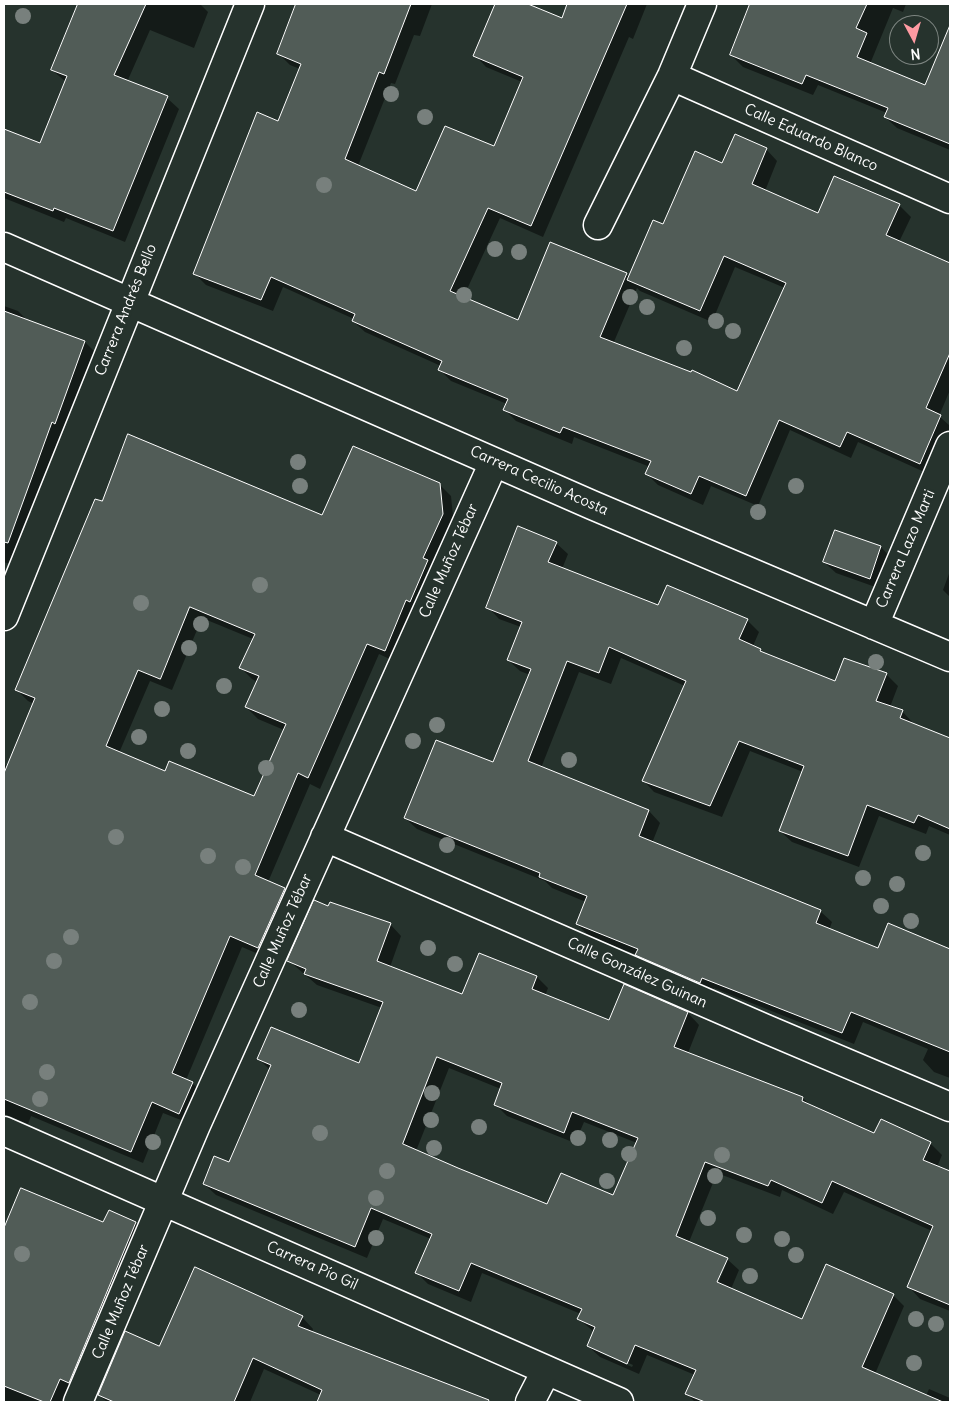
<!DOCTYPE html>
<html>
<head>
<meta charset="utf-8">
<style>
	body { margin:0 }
	#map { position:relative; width:954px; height:1406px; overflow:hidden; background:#26332d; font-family:Delius,sans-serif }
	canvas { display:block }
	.frame { position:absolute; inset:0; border:5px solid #fff; pointer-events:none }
	.north { position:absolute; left:889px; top:15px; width:50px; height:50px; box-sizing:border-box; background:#26332d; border:1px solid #7d8581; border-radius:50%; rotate:174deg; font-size:14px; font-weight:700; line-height:20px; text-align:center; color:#fff }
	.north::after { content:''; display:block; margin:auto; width:18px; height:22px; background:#ff9aa2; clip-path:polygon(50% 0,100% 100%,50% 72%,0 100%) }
</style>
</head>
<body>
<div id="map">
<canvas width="954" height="1406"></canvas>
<div class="frame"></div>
<div class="north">N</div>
</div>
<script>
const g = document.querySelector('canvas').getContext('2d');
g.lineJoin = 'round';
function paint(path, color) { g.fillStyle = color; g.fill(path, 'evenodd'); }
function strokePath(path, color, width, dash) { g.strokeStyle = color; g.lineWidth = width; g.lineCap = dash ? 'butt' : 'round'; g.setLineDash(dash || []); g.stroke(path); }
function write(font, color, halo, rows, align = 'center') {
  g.font = font + ' Delius,sans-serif'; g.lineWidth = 5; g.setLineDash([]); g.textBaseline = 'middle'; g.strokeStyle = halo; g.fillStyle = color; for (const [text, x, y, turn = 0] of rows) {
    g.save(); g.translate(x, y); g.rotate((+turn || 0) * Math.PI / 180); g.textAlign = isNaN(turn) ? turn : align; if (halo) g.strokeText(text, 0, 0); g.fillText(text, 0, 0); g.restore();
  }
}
const shadow = new Path2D(`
	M79,4H200L208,12L194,48L150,30L127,82L167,98L179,109L125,242L66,218L64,222L4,198V130L41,145L66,82L52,70Z
	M298,4H432L420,36L414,35L395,84L391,83L358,166L417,193L495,148L522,82L486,67L475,55L497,4H524L562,20L569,4H647L633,39L629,37L543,237L500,218L463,298L519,321L626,274L629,278L664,226L723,164L766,149L777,161L765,191L818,215L899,205L911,217L899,242L950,265V390L939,416L950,426V432L931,475L858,442L851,458L790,430L758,506L711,486L703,505L658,485L646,473L650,467L574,437L572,444L516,421L505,410L507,404L451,381L439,369L441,366L365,332L353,321L354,319L283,287L273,311L206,285L194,273L279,122L300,69L290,65L278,53ZM735,267L785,288L737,392L613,344L637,288L640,291L712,322Z
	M752,4H906L903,12L893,8L870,64L925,87L950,27V150L897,128L885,117L887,113L818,85L813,95L743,67L731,55Z
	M4,306L18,311L28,321L85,342L96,353L14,566L4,562Z
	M439,484L451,496L454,526L396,662L379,654L320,789L310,784L268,882L285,889L296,901L270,959L242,947L186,1080L192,1083L204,1094L191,1124L163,1113L143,1163L31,1116L28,1124L4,1114V764L8,766L34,704L28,701L16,689L103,503L323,517ZM202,618L253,639L241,668L252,679L257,682L246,707L258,719L284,730L254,798L165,773L119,753L150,681L172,690Z
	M836,531L881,547L892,559L881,589L836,573L824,562Z
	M556,543L568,554L562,569L658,607L747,620L759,632L753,646L760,650L765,654L836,683L886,674L898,686L890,707L902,711L913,723V724L950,739V835L929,826L926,834L879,816L859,867L792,842L780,831L803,772L750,751L722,817L654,792L643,780L685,686L621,658L611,684L579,672L541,768L649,811L660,823L652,843L820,911L832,922L829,930L878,949L889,925L950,950V1078L934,1072L923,1060L928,1049L863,1022L854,1044L714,988L712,994L648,966L637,955L589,936L577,924L586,902L552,888L545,881L417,829L405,818L493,764L530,675L520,671L508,660L521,627L499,619L488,607Z
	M950,571V597L943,590Z
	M329,908L390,924L401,936L390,967L463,996L537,977L548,988L545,996L610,1022L624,986L688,1013L699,1025L688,1053L803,1098L810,1105L875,1135L881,1121L931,1144L942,1155L937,1167L950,1172V1311L920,1299L909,1287L932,1231L844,1192L833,1214L782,1190L780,1197L717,1173L689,1242L727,1259L739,1270L731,1289L803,1320L893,1295L904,1306L875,1374L926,1396L929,1389L950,1398V1402H708L699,1398V1401L701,1402H695L687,1394L695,1375L647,1355L639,1374L600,1357L588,1346L594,1332L579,1319L581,1314L482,1273L471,1302L428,1284L416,1272L431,1239L383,1219L367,1258L216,1195L204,1184L230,1164L270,1070L259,1059L360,1065L382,1008L317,985L288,960ZM449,1068L501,1089L495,1104L507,1116L575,1143L584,1122L637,1143L613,1196L548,1206L416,1151ZM725,1262H727L716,1288L714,1287ZM600,1350L633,1365L632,1367L600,1353Z
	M22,1189L104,1224L109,1212L136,1223L147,1235L66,1402H4V1232Z
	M302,1317L313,1329L312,1332L488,1402H318L321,1395L264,1369L250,1402H107L99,1395L160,1347Z`);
const building = new Path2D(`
	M78,4H146L114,75L168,96L113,231L54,208L53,211L4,192V129L40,143L67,76L51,70Z
	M296,4H411L384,74L379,72L345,159L416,191L445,126L494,146L523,77L473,56L495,4H528L562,18L567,4H627L531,226L488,208L450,291L518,320L550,242L627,273L600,337L691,372L692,370L737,391L786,283L724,256L700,311L627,280L653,220L663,224L695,151L722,163L735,134L767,148L752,184L818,213L834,176L900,204L886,235L950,263V353L926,408L941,415L920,464L847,432L840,447L779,420L746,496L699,476L691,494L645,474L651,461L563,427L560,433L503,410L508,399L438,370L442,361L352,321L355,314L271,277L261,300L193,274L257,112L278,121L301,64L277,54Z
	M750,4H867L856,28L867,33L857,57L925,85L950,25V144L884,117L888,108L806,75L802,84L730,55Z
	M4,311L85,341L55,424L52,422L8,543L4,542Z
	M128,434L322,515L353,446L440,483L443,514L423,558L428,560L410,602L406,600L385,651L367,644L308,778L298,773L255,875L285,888L258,948L230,936L172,1073L193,1082L179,1114L152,1102L131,1152L4,1099V773L35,698L15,690L95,499L102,501ZM190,607L255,634L239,668L259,676L245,707L286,724L254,796L169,761L165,771L106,746L138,670L160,679Z
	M518,526L557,542L548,562L658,605L667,585L748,619L739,639L761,649L760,651L835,681L844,658L887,673L876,701L903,710L900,718L950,738V829L918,815L914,823L867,805L848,856L779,831L804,766L739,741L710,806L642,781L686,681L609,647L599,673L567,661L528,761L649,810L639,836L821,910L816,923L878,948L888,923L950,949V1052L851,1012L842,1033L702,978L700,983L635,955L638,949L576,924L587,896L539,877L540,873L404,818L436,740L493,762L531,669L507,660L522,622L486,608Z
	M835,530L881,546L870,579L823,562Z
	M314,900L328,906L330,902L391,923L377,961L462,994L479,953L537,976L532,989L609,1020L624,984L688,1012L674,1047L803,1097L802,1101L874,1133L881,1119L931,1142L923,1160L950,1171V1305L907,1287L933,1226L832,1181L822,1203L771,1180L768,1186L705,1162L676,1236L728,1258L717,1282L802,1319L826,1264L894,1294L862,1367L943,1402H705L685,1394L696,1370L635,1345L627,1364L587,1346L595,1327L577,1319L582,1309L471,1263L459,1291L415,1273L432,1234L371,1208L355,1247L203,1184L214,1156L229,1162L271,1065L257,1059L271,1027L359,1063L383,1002L304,974L306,969L287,961ZM437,1057L502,1083L494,1105L564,1133L572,1112L638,1138L613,1195L561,1173L547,1204L458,1168L403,1144Z
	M21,1188L103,1222L109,1210L136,1222L69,1383L60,1379L50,1402H44L4,1386V1228Z
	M195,1267L303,1316L298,1326L489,1400L488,1402H317L322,1390L253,1358L234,1402H114L98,1395L125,1331L159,1346Z`);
const minor = new Path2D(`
	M672,76L950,199
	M598,225L672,76L702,4
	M4,247L592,505L950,657
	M4,616L250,4
	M874,625L950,446
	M325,837L766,1029L950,1107
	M4,1131L619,1402
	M78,1402L196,1125L494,462
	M530,1402L546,1371`);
const trees = [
	[23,16],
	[391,94],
	[425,117],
	[324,185],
	[495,249],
	[519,252],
	[464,295],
	[630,297],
	[647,307],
	[716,321],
	[733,331],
	[684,348],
	[298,462],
	[300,486],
	[796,486],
	[758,512],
	[260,585],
	[141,603],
	[201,624],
	[189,648],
	[876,662],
	[224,686],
	[162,709],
	[437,725],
	[139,737],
	[413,741],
	[188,751],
	[569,760],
	[266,768],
	[116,837],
	[447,845],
	[923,853],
	[208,856],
	[243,867],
	[863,878],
	[897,884],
	[881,906],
	[911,921],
	[71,937],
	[428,948],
	[54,961],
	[455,964],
	[30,1002],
	[299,1010],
	[47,1072],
	[432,1093],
	[40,1099],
	[431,1120],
	[479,1127],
	[320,1133],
	[578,1138],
	[610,1140],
	[153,1142],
	[434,1148],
	[629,1154],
	[722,1155],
	[387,1171],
	[715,1176],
	[607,1181],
	[376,1198],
	[708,1218],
	[744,1235],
	[376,1238],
	[782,1239],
	[22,1254],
	[796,1255],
	[750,1276],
	[916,1319],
	[936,1324],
	[914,1363]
];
const streetNames = [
	["Calle Eduardo Blanco",811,138,24],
	["Carrera Andrés Bello",126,310,-68],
	["Carrera Cecilio Acosta",539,481,24],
	["Carrera Lazo Marti",906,549,-67],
	["Calle Muñoz Tébar",449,561,-66],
	["Calle Muñoz Tébar",283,931,-66],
	["Calle González Guinan",637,973,24],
	["Carrera Pío Gil",312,1266,24],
	["Calle Muñoz Tébar",121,1302,-67]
];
paint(shadow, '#0007');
paint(building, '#515c57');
strokePath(building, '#fff', 1);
strokePath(minor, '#fff', 31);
strokePath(minor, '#26332d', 28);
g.fillStyle = '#78807d';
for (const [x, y] of trees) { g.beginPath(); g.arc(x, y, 8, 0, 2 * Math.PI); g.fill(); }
write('15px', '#fff', '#26332d', streetNames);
</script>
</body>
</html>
